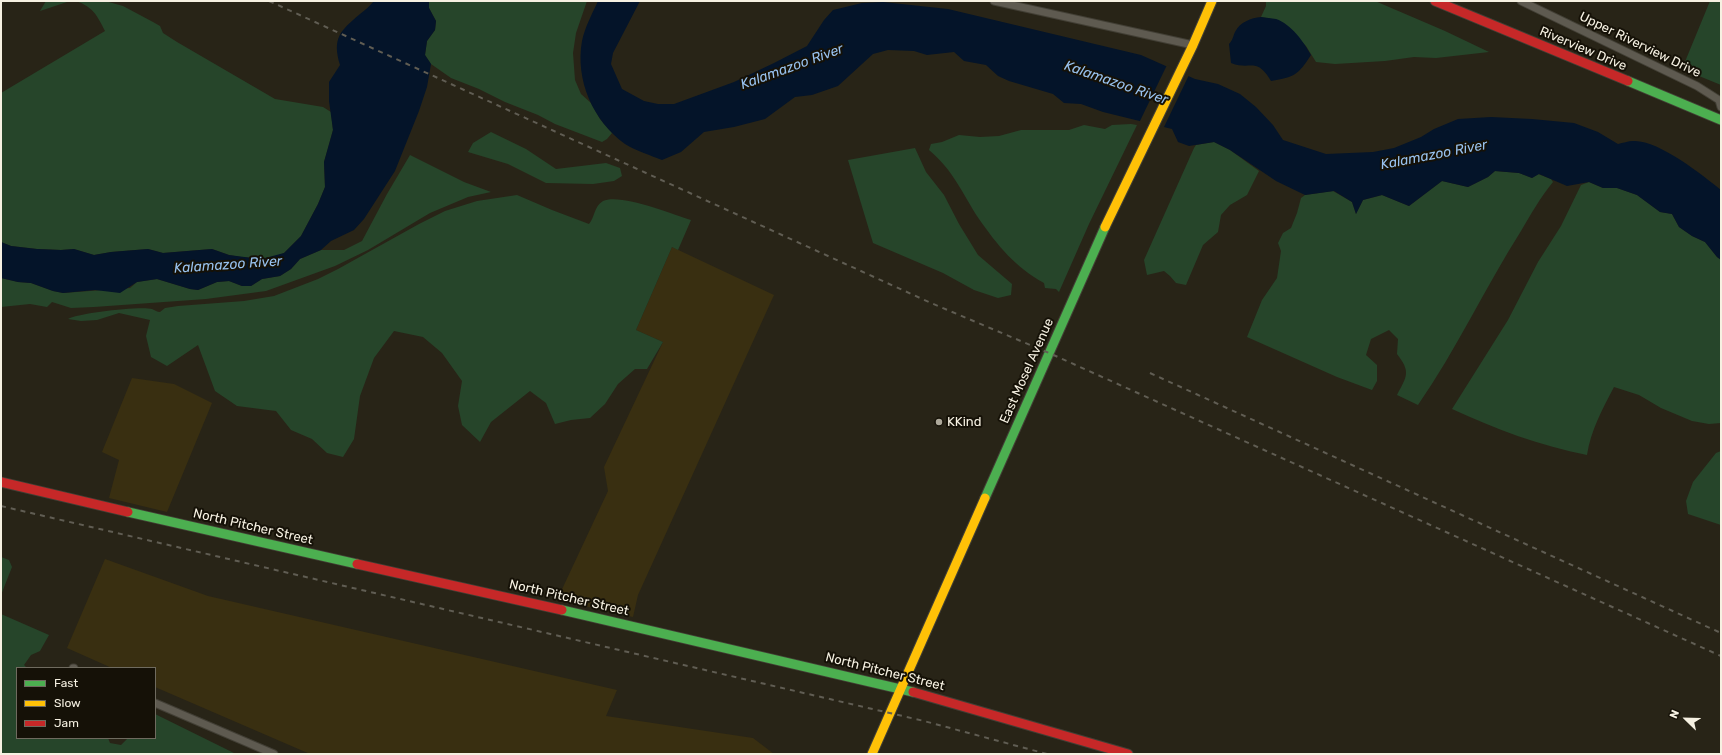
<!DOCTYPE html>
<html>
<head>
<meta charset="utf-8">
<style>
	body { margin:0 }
	#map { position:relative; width:1722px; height:755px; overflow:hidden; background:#282417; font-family:Rubik,sans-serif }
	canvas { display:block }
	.frame { position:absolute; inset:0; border:2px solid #f6f1e2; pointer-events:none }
	.legend { position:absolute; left:16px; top:667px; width:140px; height:72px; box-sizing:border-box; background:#151107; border:1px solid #6f6b5f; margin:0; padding:5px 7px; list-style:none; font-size:12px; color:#f6f1e2 }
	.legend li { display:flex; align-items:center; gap:8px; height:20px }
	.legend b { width:20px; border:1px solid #6f6b5f }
	.north { position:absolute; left:1666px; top:699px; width:40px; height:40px; -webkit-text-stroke:3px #151107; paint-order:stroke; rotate:293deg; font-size:11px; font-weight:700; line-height:16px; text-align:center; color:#f6f1e2 }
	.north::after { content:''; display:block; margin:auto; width:14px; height:18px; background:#f6f1e2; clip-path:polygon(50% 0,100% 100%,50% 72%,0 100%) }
</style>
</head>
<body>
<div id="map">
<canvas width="1722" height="755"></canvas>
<div class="frame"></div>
<ul class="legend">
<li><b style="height:5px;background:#4caf50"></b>Fast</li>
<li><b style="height:5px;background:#ffc107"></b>Slow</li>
<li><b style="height:5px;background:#c62828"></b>Jam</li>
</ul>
<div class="north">N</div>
</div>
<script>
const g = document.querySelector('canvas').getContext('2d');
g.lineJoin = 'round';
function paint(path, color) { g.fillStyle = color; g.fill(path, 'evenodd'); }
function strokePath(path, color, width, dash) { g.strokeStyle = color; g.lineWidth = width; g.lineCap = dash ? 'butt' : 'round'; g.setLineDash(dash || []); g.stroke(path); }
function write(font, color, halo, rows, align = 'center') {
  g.font = font + ' Rubik,sans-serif'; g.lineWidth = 4; g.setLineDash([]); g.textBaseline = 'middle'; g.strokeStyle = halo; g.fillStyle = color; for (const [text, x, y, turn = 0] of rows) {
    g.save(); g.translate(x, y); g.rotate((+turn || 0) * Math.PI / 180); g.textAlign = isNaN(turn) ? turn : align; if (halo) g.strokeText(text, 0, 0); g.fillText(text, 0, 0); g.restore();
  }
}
const built = new Path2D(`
	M672,247L774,295L638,595L633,617L557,600L608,491L604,467L663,342L636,330Z
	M132,378L174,384L212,403L167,512L109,498L119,460L102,452Z
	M105,559L208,596L617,690L606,716L753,738L774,754H310L155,687V668H112L67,648Z`);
const green = new Path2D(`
	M46,1H70L40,11Z
	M76,1H105L123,6L153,22L160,26L163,33L177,42L275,99L323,107L331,112L333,130L324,162L325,187L318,204L301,236L284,253L277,256L265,258L241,257L229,255L212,249L163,253L148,249L111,252L94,255L74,249L61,250L37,249L11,246L1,242V93L105,31C97,15 93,7 76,1Z
	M429,1H587L576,33L573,53L575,80L581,94L591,103L600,119L612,133L607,139L602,142L555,124L538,115L505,102L479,89L451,78L431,64L425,55L427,41L435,30L436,21L429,8Z
	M1266,1H1375L1445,31L1489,52L1436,58L1414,57L1385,61L1335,64L1316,62L1306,46L1277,20L1261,17L1266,6Z
	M1710,1H1721V85L1682,69Z
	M1131,124L1137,125L1089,224L1059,292L1056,289L1045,288L1044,283C1015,267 998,246 979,219C962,193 954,171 929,150L931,144L942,142L959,135L980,137L999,136L1021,130H1069L1084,125L1105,129L1112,125Z
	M491,132L526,149L556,169L606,163L620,168L622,176L614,181L593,184L546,183L508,164L468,152L473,143Z
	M1214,142L1230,150L1259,171L1247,195L1230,205L1221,215L1218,232L1203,245L1186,285L1176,283L1170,276L1164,271L1147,275L1144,260L1194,148L1196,145Z
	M915,148L926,172L944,195L959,224L978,255L1012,284L1011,295L998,298L974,290L943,273L873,243L848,160Z
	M410,155L464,182L491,192L468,197L430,213L368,250L335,266L266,291L206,299L94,307L71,308L52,302L47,307L30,304L1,307V278L18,282L31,283L53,291L63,293L130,288L137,282L157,279L190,289L198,290L217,282L229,281L242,286H251L262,279L280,276L291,269L300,259L321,250H344L362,241L387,194Z
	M1495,171L1519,173L1532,178L1538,174L1551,179L1553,182C1540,198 1531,214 1521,231C1485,288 1456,350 1418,405L1397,395C1407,376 1411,372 1397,354L1398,339L1389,330L1371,339L1366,355L1377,365V381L1372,390L1337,377L1247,337L1262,300L1277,278L1281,251L1278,243L1283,233L1291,228L1297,213L1301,198L1305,195L1333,191L1352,202L1356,214L1363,200L1382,195L1409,206L1442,181L1468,187L1488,177Z
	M1589,182L1603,188H1617L1637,195L1660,212L1672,214L1679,227L1692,236L1705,242L1717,257L1721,260V423L1709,424L1692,421L1661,408L1639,395L1614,387C1602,410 1591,430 1587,455C1541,446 1495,429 1452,409L1508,320L1538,262L1561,226L1581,185Z
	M517,195L552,210L589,224C595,217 594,206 603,201C620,193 672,214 691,220L678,250L672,247L636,330L663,342L647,369H635L618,384L605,404L590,418L571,420L555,424L546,403L530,391L491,422L480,442L462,425L458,406L462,381L442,353L423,337L394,331L374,358L360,396L354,439L343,457L327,453L312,439L291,430L276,411L237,406L215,391L198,345L167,366L151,357L146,336L150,320L119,313L97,320L81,321L68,319C79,313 140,306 152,309C155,310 157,312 160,312L165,308L178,306L244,301L274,296L318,279L338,269L419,224L445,211L477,201Z
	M1721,451V525L1688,514L1686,501L1693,482L1716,453Z
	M1,557L9,560L12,567L1,595Z
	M1,614L49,635L40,651L31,655L24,665L27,668H17V738H108L110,743L121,745L128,738H155V714L236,754H1Z`);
const water = new Path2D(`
	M374,1H429V8L436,21L435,30L427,41L425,55L431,64L427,87L419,111L395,171L364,219L354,230L331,241L321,250L300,259L291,269L280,276L262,279L251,286H242L229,281L217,282L198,290L190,289L157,279L137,282L120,293L95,290L63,293L53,291L31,283L18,282L1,278V242L11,246L37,249L61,250L74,249L94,255L111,252L148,249L163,253L212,249L229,255L252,258H265L284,253L301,236L318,204L325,187L324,162L333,130L329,101V82L340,65C332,38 340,31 360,14C365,10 370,6 374,1Z
	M598,1H640L613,53L611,64L622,89L644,101L658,104H674L734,82L774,63L807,46L824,20L833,10L862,3L883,2L948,9L1141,55L1195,79L1218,84L1240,94L1256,107L1273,125L1283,140L1326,154L1373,152L1394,148L1421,137L1434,129L1458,119L1491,117L1532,119L1574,123L1598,132L1618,144C1623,143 1628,141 1633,141C1657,139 1703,175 1721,190V260L1717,257L1705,242L1692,236L1679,227L1672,214L1660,212L1637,195L1617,188H1603L1589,182L1567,186L1539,174L1532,178L1519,173L1495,171L1488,177L1468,187L1442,181L1409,206L1382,195L1363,200L1356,214L1352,202L1334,191L1305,195L1276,181L1230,150L1214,142L1189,146L1178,142L1172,129L1103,112L1081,104L1064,103L1053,94L1009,81L998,76L986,65L964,61L954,52L927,55L914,51L888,50L873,54L838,86L812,95L795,97L765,119L734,127L704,132L681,152L662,160C650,155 636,151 625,144C593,121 575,80 582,41C585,27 592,14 598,1Z
	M1261,17C1266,18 1271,18 1276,19C1291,24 1304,42 1311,55C1298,75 1295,77 1271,81C1256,56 1251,71 1231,63L1229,44C1233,40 1233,36 1235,32C1240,22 1251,18 1261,17Z`);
const pier = new Path2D(`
	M1167,65L1189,75L1163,129L1139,123Z`);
const street = new Path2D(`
	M994,1L1193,45
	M1521,1L1697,86L1719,100L1721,107
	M73,668H74
	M155,703L274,754`);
const fast = new Path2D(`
	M1628,81L1721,120
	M985,498L1105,227
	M128,512L357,564
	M562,610L913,692`);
const slow = new Path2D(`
	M1105,227L1193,45L1212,1
	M872,754L985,498`);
const jam = new Path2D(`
	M1435,1L1628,81
	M1,482L128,512
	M357,564L562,610
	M913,692L1128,754`);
const rail = new Path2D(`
	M269,1L931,303L1049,353L1721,656
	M1150,373L1721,633
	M1,506L924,721L1047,754`);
const markers = [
	[939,422,4,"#aea99b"]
];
const streetNames = [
	["Upper Riverview Drive",1640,45,26],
	["Riverview Drive",1583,49,23],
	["East Mosel Avenue",1027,371,-66],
	["North Pitcher Street",253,527,13],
	["North Pitcher Street",569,598,13],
	["North Pitcher Street",885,672,14]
];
const poiNames = [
	["KKind",947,422]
];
const waterNames = [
	["Kalamazoo River",792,67,-20],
	["Kalamazoo River",1116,83,19],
	["Kalamazoo River",1434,155,-11],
	["Kalamazoo River",228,265,-4]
];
paint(built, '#392f11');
paint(green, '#26452a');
paint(water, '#041429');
paint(pier, '#282417');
strokePath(street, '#423f35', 9);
strokePath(fast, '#423f35', 11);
strokePath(slow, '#423f35', 11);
strokePath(jam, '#423f35', 11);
strokePath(street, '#5e5a50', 7);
strokePath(fast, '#4caf50', 9);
strokePath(slow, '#ffc107', 9);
strokePath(jam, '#c62828', 9);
strokePath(rail, '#605d53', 2, [5, 5]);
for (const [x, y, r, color] of markers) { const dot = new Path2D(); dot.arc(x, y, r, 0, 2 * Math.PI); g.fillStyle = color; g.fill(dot); strokePath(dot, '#151107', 1.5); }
write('13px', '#f6f1e2', '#151107', streetNames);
write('13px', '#f6f1e2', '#151107', poiNames, 'left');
write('italic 14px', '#98c2ef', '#151107', waterNames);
</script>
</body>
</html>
